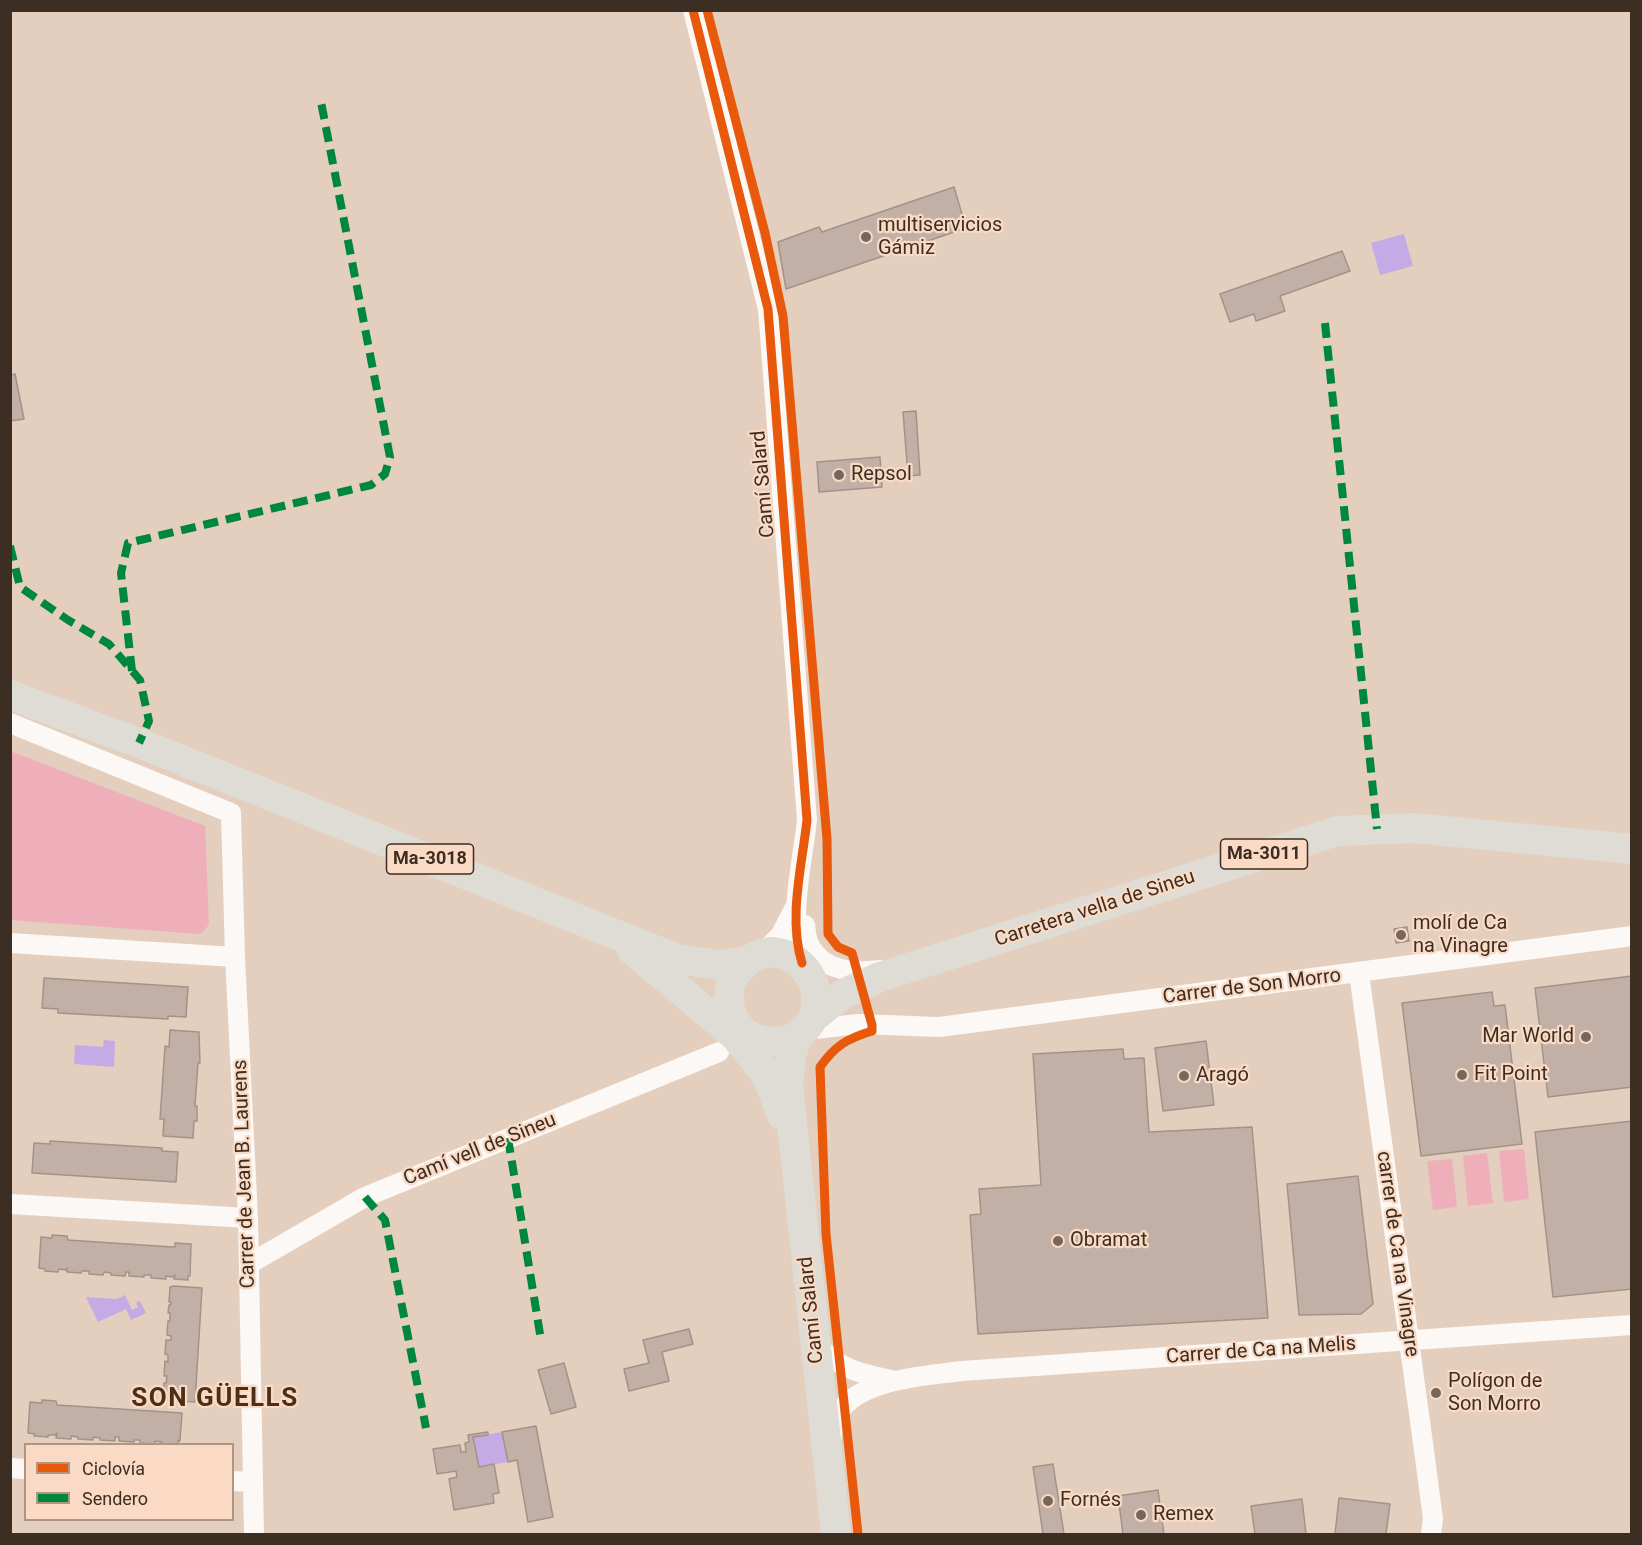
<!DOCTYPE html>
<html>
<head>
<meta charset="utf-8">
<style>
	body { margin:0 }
	#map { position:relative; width:1642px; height:1545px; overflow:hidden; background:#e4cebe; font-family:Roboto,sans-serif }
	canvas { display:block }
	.frame { position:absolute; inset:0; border:12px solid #3d2e23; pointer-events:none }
	.legend { position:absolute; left:24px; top:1443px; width:210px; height:78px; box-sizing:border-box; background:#fadac4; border:2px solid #ae9584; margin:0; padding:8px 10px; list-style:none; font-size:18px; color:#3d2e23 }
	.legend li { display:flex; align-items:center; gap:12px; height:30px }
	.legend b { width:30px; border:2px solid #ae9584 }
</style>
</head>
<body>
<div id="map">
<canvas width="1642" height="1545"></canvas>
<div class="frame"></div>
<ul class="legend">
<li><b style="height:8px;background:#e8590c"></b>Ciclovía</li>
<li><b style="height:8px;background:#00873e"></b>Sendero</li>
</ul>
</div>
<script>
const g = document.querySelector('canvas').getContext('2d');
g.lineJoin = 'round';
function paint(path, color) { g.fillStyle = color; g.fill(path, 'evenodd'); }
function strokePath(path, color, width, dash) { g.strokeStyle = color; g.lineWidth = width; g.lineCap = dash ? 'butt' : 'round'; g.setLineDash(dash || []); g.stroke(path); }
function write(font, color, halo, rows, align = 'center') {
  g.font = font + ' Roboto,sans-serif'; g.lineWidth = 4.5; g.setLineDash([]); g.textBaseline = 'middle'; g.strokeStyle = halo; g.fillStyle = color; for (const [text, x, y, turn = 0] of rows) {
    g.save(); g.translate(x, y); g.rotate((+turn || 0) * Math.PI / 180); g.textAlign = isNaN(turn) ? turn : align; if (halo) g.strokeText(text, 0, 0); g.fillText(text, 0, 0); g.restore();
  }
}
const green = new Path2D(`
	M10,751L205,826L209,925L200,934L11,920Z
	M1524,1149L1529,1199L1504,1202L1499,1151Z
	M1487,1153L1493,1203L1468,1206L1463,1156Z
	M1452,1159L1457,1207L1433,1210L1427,1161Z`);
const water = new Path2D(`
	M1404,234L1413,266L1380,275L1371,243Z
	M104,1040L115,1041L114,1067L74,1064L75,1045L103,1047Z
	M125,1295L132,1310L138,1307L136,1302L140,1301L146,1313L131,1320L126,1309L98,1322L86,1297L117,1299Z
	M502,1432L508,1462L479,1467L473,1437Z`);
const building = new Path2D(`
	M954,187L966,228L786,289L778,242L819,227L822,232Z
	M1342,251L1350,271L1280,296L1285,311L1256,321L1254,314L1230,322L1220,294Z
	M15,374L24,419L10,421V375Z
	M916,411L920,475L908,476L903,412Z
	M880,457L882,487L819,492L817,462Z
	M1407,927L1409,941L1396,943L1394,929Z
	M1632,976V1087L1548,1097L1535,988Z
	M44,978L188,987L186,1017L168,1016V1019L58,1013V1009L42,1008Z
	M1492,992L1494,1006L1505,1005L1522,1144L1421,1156L1402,1003Z
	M170,1030L199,1032L200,1063H198L195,1106H197V1121H194L193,1138L163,1136L164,1119H160L165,1046L169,1047Z
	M1206,1041L1214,1105L1163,1111L1155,1048Z
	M1123,1049L1124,1059L1144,1058L1149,1132L1252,1127L1268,1318L978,1334L970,1215L981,1214L979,1189L1041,1185L1033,1054Z
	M1632,1121V1289L1553,1297L1535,1132Z
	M50,1141L162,1148V1151L178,1152L176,1182L32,1173L34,1143L50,1144Z
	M1358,1176L1373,1304L1361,1314L1299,1315L1287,1184Z
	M52,1235L67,1236L68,1240L172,1247H175V1243L191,1244L190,1276H188V1280L174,1279L175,1275L173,1277L166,1276V1279L151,1278V1275H144V1277L129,1276V1272H126L125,1276L111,1275V1273L104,1272L103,1275L89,1274V1271H82L81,1273L67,1272V1268L66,1270L59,1269L58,1272L45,1271V1269L39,1268L41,1237L52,1238Z
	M174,1286L202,1288L195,1402L167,1400V1398H163L164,1383H166L167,1376H164L165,1361L168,1362V1355L165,1354L166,1340H171V1336L167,1335L168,1321H170V1313H168L169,1305H171V1302H169L170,1287Z
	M689,1329L693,1344L662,1352L669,1381L629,1391L624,1369L649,1363L643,1340Z
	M564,1363L576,1407L551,1414L538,1370Z
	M42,1400L56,1401L57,1405L182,1413L180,1441L178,1440V1444H162V1442L155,1441V1444L140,1443V1440H134V1442L119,1441V1437H115V1441L100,1440V1438L93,1437V1440L78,1439V1437L71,1436V1439L56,1438L57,1433L55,1435H48V1437L34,1436L35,1434L28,1433L30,1402L42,1403Z
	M536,1426L553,1517L528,1522L517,1460L508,1462L502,1432Z
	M488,1432V1435L473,1437L479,1467L494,1464L499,1493L493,1494L494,1503L454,1510L449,1479L457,1477L456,1471L437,1474L433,1449L460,1445L461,1452H466L465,1443L469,1442L468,1435Z
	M1053,1464L1064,1534H1043L1033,1467Z
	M1158,1490L1164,1534H1123L1118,1496Z
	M1339,1498L1390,1504L1386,1534H1335Z
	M1302,1499L1306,1534H1255L1251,1506Z`);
const street = new Path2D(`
	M693,10L768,309L807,820C802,866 788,918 802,963
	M10,723L231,813L235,957L248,1218L254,1534
	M805,925C806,930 806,938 809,944C822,972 854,973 881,970
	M10,943L235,957
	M762,953L780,936L795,907
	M1359,973L1425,1458L1433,1519L1431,1534
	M806,1030L858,1024L939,1027L1632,936
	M10,1204L248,1218
	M249,1264L365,1197L719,1052
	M815,1344C843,1370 855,1372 891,1380
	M831,1440C832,1433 833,1425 836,1418C853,1379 926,1376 962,1371L1632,1325
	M10,1468L26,1469
	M232,1481L253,1482`);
const primary = new Path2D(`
	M10,695L139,743L677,959L718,965L746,962
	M632,950L735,1036L766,1074L782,1115
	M771,952C829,957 833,1042 772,1042C718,1041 711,961 771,952Z
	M814,1017L843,994L880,977L1337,831L1414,828L1632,849
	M799,1033L791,1055L788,1086L836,1534`);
const quiet = new Path2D(`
	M1325,323L1377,829
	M10,546L20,587L68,620L109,644L140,680L149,721L139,743
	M132,671L121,573L128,543L371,485L385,474L390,457L321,102
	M508,1138L541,1340
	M365,1197L385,1220L426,1428`);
const cycleway = new Path2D(`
	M693,10L768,309L807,820C802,866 788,918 802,963
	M707,10L765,233L783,316L827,839L828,934L838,947L852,953L872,1025V1031C846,1039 835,1046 820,1067L826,1234L858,1534`);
const markers = [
	[866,237,6,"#776659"],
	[839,475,6,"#776659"],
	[1401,935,6,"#776659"],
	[1586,1037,6,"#776659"],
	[1462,1075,6,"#776659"],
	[1184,1076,6,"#776659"],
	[1058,1241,6,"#776659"],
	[1436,1393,6,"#776659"],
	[1048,1501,6,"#776659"],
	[1141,1515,6,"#776659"]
];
const shields = [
	[1264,854,87],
	[430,859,87]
];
const shieldNames = [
	["Ma-3011",1264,854],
	["Ma-3018",430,859]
];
const poiNames = [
	["multiservicios",878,226],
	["Gámiz",878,249],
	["Repsol",851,475],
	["molí de Ca",1413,924],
	["na Vinagre",1413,947],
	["Mar World",1574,1037,"right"],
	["Fit Point",1474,1075],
	["Aragó",1196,1076],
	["Obramat",1070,1241],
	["Polígon de",1448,1382],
	["Son Morro",1448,1405],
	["Fornés",1060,1501],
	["Remex",1153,1515]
];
const streetNames = [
	["Camí Salard",764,484,-95],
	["Carretera vella de Sineu",1095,909,-18],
	["Carrer de Son Morro",1252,987,-7],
	["Camí vell de Sineu",480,1150,-22],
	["Carrer de Jean B. Laurens",245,1174,-92],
	["carrer de Ca na Vinagre",1397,1254,82],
	["Camí Salard",812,1310,-96],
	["Carrer de Ca na Melis",1261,1351,-4]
];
const districtNames = [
	["SON GÜELLS",215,1399]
];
paint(green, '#eeafba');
paint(water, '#c5abe6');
paint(building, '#c2b0a6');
strokePath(building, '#a49289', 1.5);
strokePath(street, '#fbf8f5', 20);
strokePath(primary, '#dedcd4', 30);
strokePath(quiet, '#00873e', 8, [15, 8]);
strokePath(cycleway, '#e8590c', 9);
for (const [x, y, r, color] of markers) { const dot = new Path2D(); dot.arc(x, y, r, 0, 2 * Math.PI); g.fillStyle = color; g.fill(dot); strokePath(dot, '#fadac4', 2); }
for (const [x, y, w] of shields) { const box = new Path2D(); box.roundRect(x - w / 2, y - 15, w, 30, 4.5); g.fillStyle = '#fadac4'; g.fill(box); strokePath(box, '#3d2e23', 1.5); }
write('bold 18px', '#3d2e23', null, shieldNames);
write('20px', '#3d2e23', '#fadac4', poiNames, 'left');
write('20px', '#3d2e23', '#fadac4', streetNames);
g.letterSpacing = '1.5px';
write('bold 26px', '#4d2f16', '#fadac4', districtNames);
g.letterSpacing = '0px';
</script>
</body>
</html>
